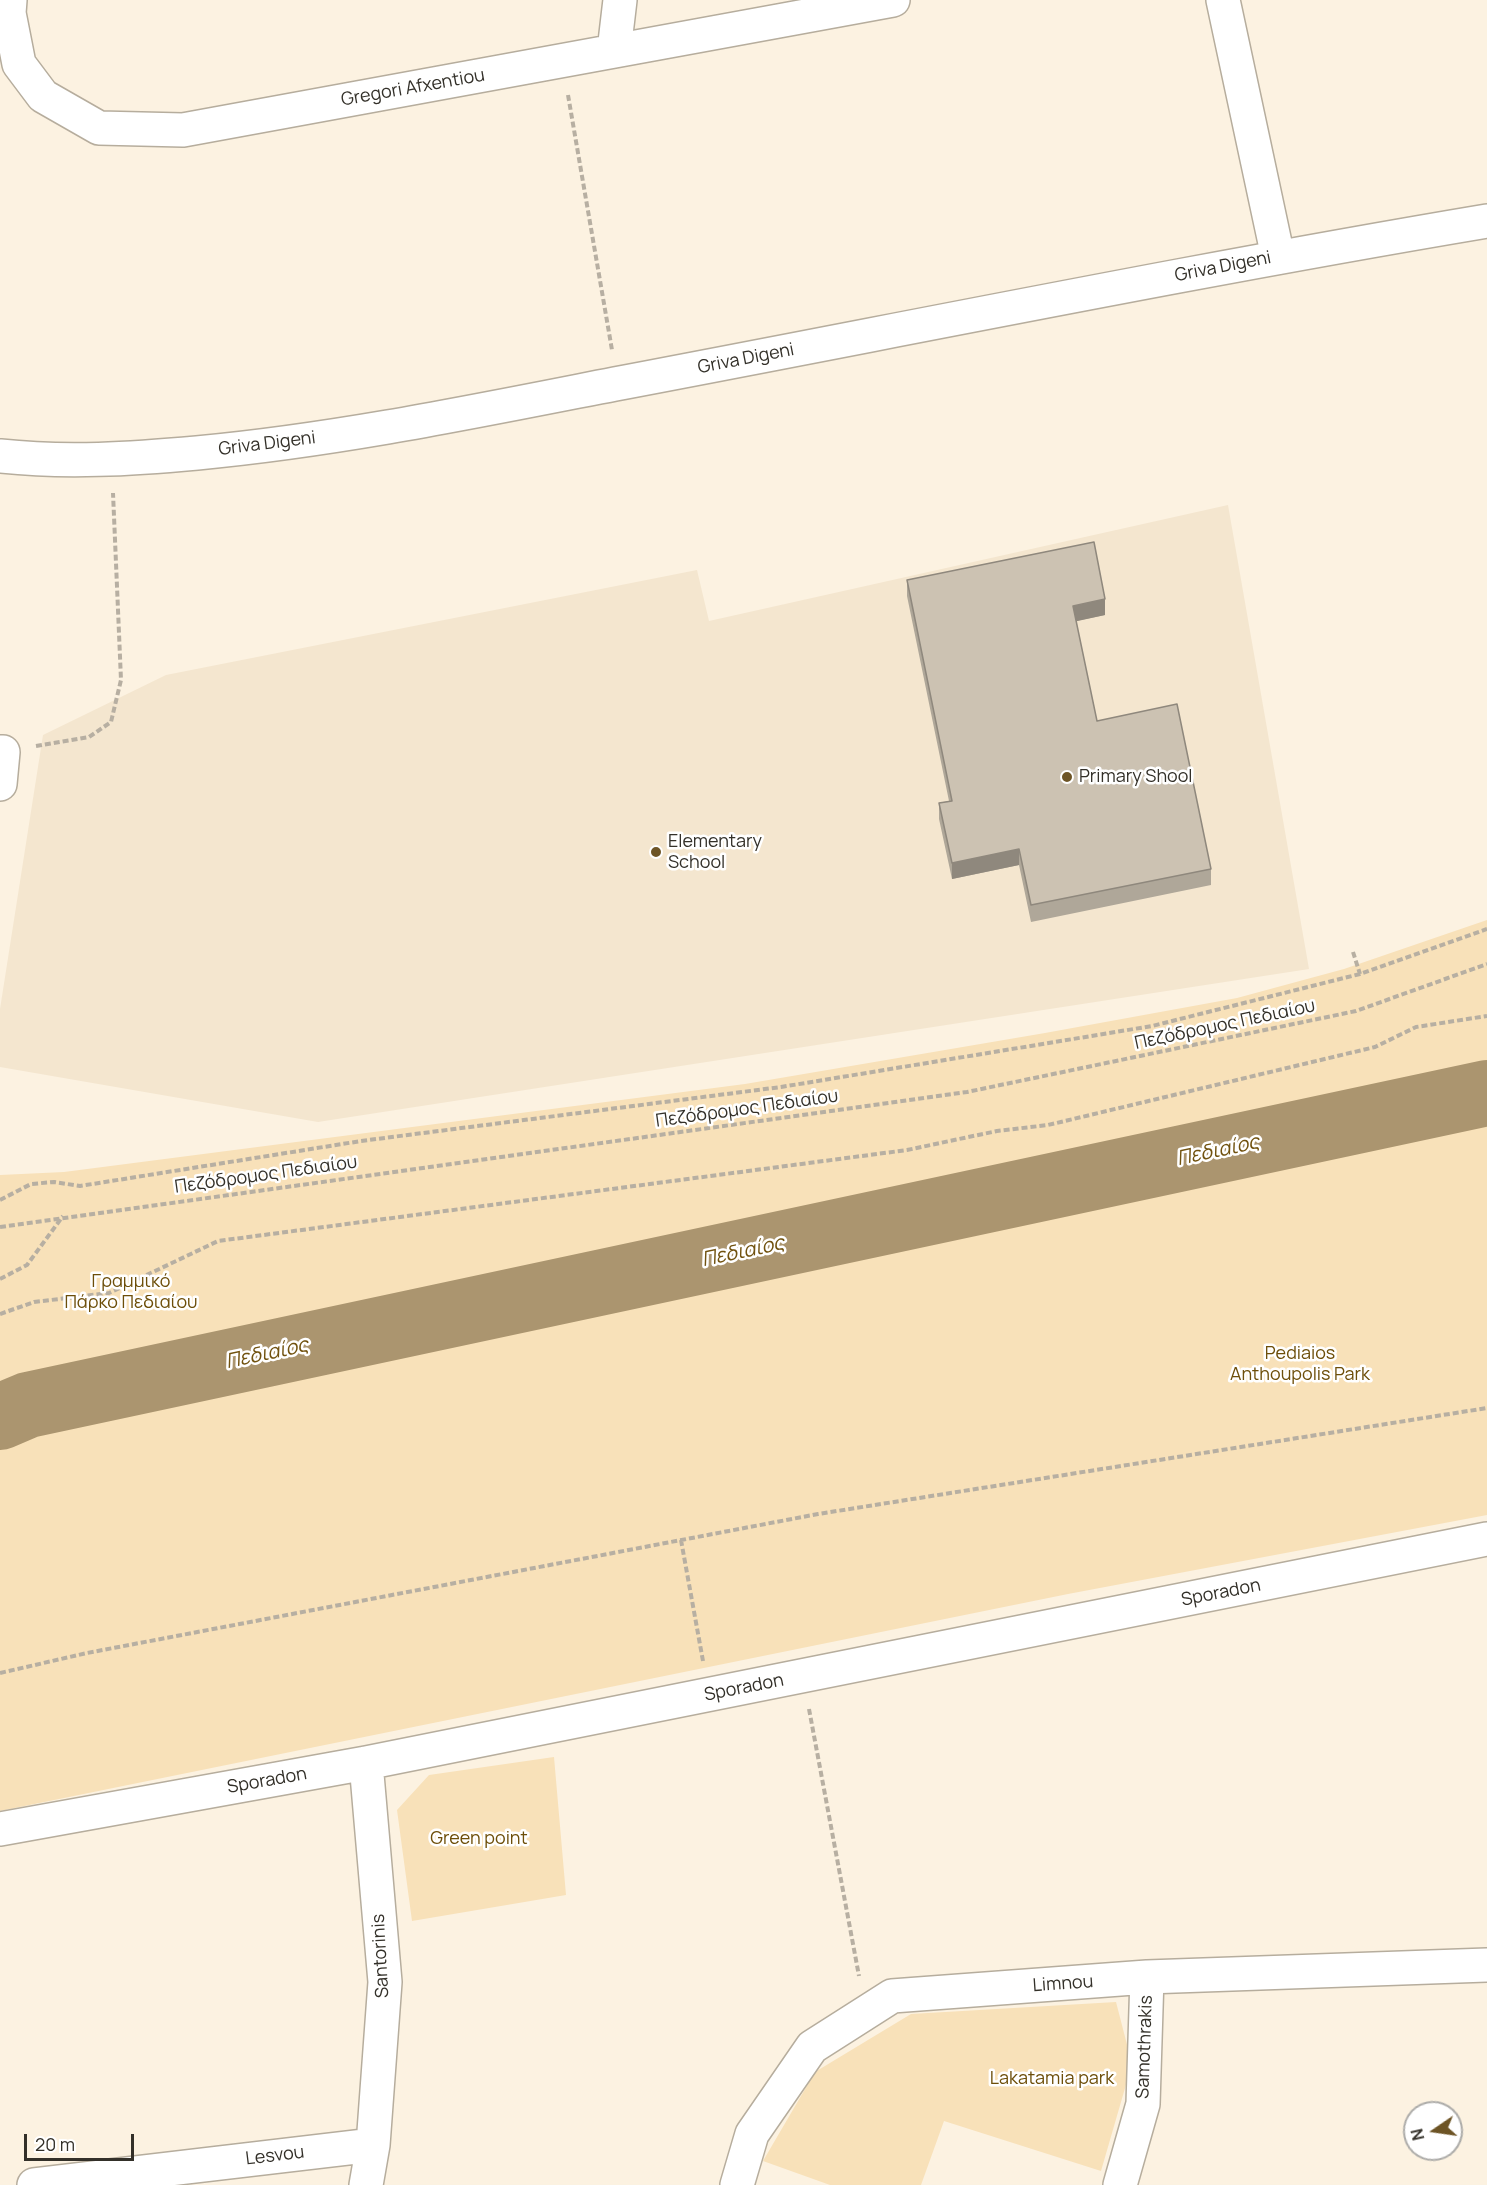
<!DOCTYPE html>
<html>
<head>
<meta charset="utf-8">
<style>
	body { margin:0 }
	#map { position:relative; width:1487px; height:2185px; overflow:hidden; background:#fcf2e1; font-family:Manrope,sans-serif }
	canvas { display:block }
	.north { position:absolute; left:1403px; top:2101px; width:60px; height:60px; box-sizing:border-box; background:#fff; border:2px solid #adaca9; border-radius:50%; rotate:257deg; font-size:16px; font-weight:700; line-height:24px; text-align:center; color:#333029 }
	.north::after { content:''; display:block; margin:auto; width:21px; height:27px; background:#6d5425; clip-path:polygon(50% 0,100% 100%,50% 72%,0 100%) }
	.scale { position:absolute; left:24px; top:2134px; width:110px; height:27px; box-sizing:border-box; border:3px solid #333029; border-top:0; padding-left:8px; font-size:18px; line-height:21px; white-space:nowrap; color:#333029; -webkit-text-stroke:4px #fff; paint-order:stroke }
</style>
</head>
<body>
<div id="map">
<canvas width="1487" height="2185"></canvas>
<div class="north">N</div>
<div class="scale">20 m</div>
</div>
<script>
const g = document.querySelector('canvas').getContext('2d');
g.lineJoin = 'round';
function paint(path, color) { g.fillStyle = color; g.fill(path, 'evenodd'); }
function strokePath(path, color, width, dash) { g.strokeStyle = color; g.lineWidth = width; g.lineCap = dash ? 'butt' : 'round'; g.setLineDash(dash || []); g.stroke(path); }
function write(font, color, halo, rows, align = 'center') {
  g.font = font + ' Manrope,sans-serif'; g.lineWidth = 5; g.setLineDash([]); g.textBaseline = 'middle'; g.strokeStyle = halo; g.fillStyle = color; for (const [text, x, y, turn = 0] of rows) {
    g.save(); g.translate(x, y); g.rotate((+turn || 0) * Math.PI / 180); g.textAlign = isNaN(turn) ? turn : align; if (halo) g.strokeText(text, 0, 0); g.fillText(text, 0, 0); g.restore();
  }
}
const built = new Path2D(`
	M1228,505L1309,969L318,1122L0,1067V1009L43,735L166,675L697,570L709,621Z`);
const green = new Path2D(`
	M1487,920V1515L1068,1594L0,1811V1175L64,1172L745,1084L1045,1033L1237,998L1344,969Z
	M554,1757L566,1895L412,1921L397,1810L429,1775Z
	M1116,2002L1132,2064L1101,2171L944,2121L921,2185H830L763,2161L815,2072L911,2014Z`);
const river = new Path2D(`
	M0,1417L28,1405L1487,1093`);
const path = new Path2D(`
	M568,95L612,350
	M36,746L89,737L111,722L121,680L113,493
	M1353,952L1360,974
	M0,1200L31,1184L54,1182L80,1186L361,1141L781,1087L1152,1026L1360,974L1487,929
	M0,1227L967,1092L1356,1011L1487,964
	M0,1279L27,1265L63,1216
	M0,1314L34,1302L109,1293L218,1241L907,1150L997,1131L1048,1125L1375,1047L1416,1027L1487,1016
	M681,1540L703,1661
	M0,1673L87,1653L818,1514L1487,1408
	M809,1709L859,1976`);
const street = new Path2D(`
	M10,0L9,13L19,64L43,96L99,128L183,130L893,0
	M1223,0L1278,257
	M614,51L620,0
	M0,752H3L0,784
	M366,1763L385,1982L373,2145L366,2185
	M0,1829L366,1763L1487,1539
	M34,2185L373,2145
	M737,2185L752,2134L812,2047L892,1996L1147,1977L1487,1965
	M1120,2185L1143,2104L1147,1977`);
const secondary = new Path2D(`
	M0,456C66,463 131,459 197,453C337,440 477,411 615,384C906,329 1195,270 1487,221`);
const wall = new Path2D(`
	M907,580L1105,615L1076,621L1097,721L1211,869V885L1031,922L1019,865L952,879L939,819V803L949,801L907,596Z`);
const shadedWall = new Path2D(`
	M1105,599V615L1073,622V606Z
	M1019,849V865L952,879V863Z`);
const building = new Path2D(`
	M1094,542L1105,599L1073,606L1097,721L1177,704L1211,869L1031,905L1019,849L952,863L939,803L952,801L907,580Z`);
const markers = [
	[1067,777,6,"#6d5425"],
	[656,852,6,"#6d5425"]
];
const streetNames = [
	["Gregori Afxentiou",413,88,-10],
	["Griva Digeni",1223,267,-11],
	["Griva Digeni",746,359,-11],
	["Griva Digeni",267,444,-7],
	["Πεζόδρομος Πεδιαίου",1225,1025,-12],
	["Πεζόδρομος Πεδιαίου",747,1109,-8],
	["Πεζόδρομος Πεδιαίου",266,1175,-8],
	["Sporadon",1221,1593,-11],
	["Sporadon",744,1688,-11],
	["Sporadon",267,1781,-10],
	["Santorinis",381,1956,-93],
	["Limnou",1063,1984,-4],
	["Samothrakis",1145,2047,-88],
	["Lesvou",275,2156,-7]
];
const poiNames = [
	["Primary Shool",1079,777],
	["Elementary",668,842],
	["School",668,863]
];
const parkNames = [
	["Γραμμικό",131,1282],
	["Πάρκο Πεδιαίου",131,1303],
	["Pediaios",1300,1354],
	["Anthoupolis Park",1300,1375],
	["Green point",479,1839],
	["Lakatamia park",1052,2079]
];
const waterNames = [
	["Πεδιαίος",1218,1151,-12],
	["Πεδιαίος",743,1252,-12],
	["Πεδιαίος",267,1354,-12]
];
paint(built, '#f4e6cf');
paint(green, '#f8e1b9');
strokePath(river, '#ab956f', 66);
strokePath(street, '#b6ad9d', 36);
strokePath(secondary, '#b6ad9d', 36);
strokePath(path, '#b7afa2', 4, [6, 3]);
strokePath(street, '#fff', 33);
strokePath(secondary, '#fff', 33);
paint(wall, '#afa799');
paint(shadedWall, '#8f887d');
paint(building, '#ccc2b2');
strokePath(building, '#8f887d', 1.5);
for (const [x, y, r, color] of markers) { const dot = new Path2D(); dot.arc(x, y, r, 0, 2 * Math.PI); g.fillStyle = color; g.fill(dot); strokePath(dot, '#fff', 2); }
write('18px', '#333029', '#fff', streetNames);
write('18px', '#333029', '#fff', poiNames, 'left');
write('18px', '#6d4e09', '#fff', parkNames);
write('italic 20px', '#71520f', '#fff', waterNames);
</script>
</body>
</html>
